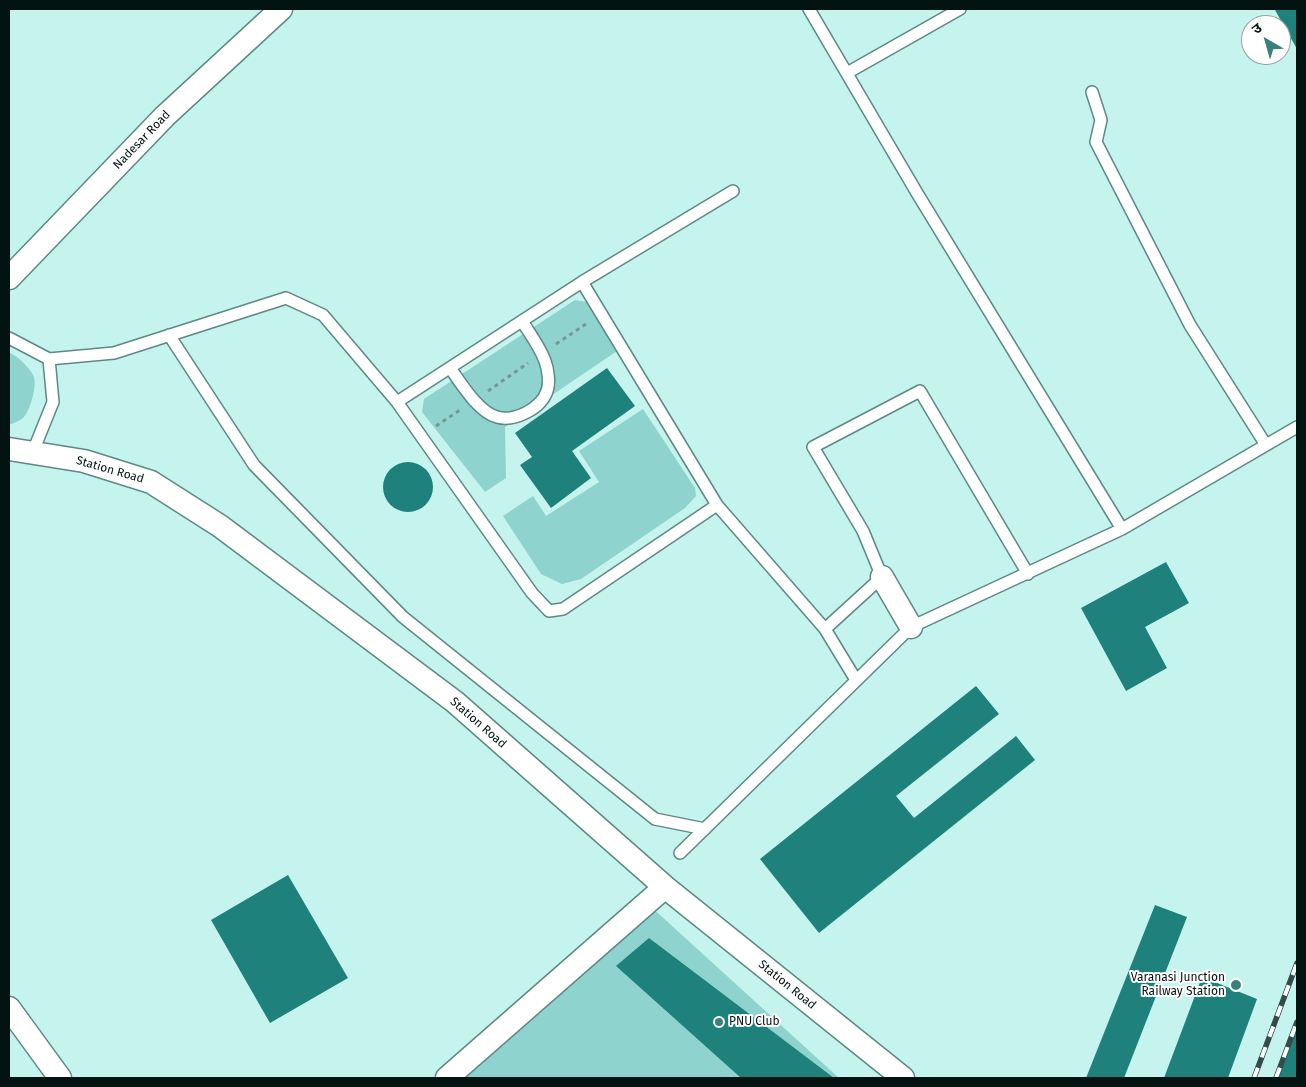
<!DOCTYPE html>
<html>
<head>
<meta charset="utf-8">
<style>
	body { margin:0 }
	#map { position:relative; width:1306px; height:1087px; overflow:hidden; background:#c5f3ee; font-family:"Fira Sans","Noto Sans Devanagari",sans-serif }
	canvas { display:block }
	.frame { position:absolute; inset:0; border:10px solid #031312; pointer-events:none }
	.north { position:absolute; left:1241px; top:15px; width:50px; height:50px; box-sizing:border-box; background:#fff; border:1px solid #9aa1a0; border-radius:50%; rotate:322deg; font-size:14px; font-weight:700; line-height:20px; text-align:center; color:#031312 }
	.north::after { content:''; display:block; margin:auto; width:18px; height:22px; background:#38807b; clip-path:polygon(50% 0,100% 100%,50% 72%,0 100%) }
</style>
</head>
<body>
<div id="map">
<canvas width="1306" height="1087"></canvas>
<div class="frame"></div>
<div class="north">उ</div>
</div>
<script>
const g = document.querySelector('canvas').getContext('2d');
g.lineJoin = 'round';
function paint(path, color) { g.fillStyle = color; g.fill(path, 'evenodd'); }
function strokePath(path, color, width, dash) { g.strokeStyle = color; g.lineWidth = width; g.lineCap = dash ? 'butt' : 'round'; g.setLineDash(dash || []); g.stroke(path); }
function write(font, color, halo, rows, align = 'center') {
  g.font = font + ' "Fira Sans",sans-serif'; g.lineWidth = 4; g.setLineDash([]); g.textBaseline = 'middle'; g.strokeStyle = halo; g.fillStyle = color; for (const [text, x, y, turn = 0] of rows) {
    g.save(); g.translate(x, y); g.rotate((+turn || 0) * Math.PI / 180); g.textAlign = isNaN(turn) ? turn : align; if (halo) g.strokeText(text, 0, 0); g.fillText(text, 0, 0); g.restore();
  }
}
const green = new Path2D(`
	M575,300L587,302L617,351L505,427L506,478L485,492L422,412L424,399Z
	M9,353C17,355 31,369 34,377C37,387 30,411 23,418C20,421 13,423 9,425Z
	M643,409L695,488L696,496L685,508L581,579L562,584L541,574L503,516L533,496L546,516L599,482L579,451Z
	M649,905L839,1078H460Z`);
const building = new Path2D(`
	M1277,9H1297V49L1275,10Z
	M607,368L635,406L572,451L591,478L551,508L520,465L532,457L515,433Z
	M383 487a25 25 0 1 1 50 0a25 25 0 1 1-50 0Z
	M1166,562L1189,603L1145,627L1167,668L1126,691L1081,608Z
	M976,686L999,714L896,796L914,818L1016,736L1035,760L819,933L760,859Z
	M288,875L348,978L270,1023L211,920Z
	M1155,905L1187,917L1124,1078H1086Z
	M649,938L834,1078H741L616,966Z
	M1202,977L1257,999L1228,1078H1164Z
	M1297,1028V1078H1278Z`);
const path = new Path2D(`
	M556,344L586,324
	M488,391L528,363
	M436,426L460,410`);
const service = new Path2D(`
	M809,9L917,193L1122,529
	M847,73L960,9
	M1092,92L1101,120L1096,142L1190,325L1266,445
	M582,282L717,505
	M169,335L254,465L403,617L655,819L705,829
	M9,338L49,359L114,353L286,298L323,315L397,402L532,593L549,611L563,609L717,505L825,629L856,680
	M450,368C461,383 478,412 497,417C514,422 541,409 547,391C550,383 548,369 545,361C540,347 530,334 522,321
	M397,402L582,282L733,191
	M32,454L53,402L49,359
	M825,629L882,577L863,531L813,447L920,391L1028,574
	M680,853L911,627L1122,529L1297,427`);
const minor = new Path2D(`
	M9,278L165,116L281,9
	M9,449L84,461L151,482L220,526L455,702L665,887L903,1078
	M882,577L911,627
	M9,1008L60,1078
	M447,1078L665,887`);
const rail = new Path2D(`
	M1254,1078L1297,963
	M1276,1078L1297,1022`);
const markers = [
	[1236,985,6,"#38807b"],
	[719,1022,5,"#38807b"]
];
const streetNames = [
	["Nadesar Road",142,140,-46],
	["Station Road",110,470,16],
	["Station Road",478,723,41],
	["Station Road",787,985,39]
];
const poiNames = [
	["Varanasi Junction",1225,978],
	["Railway Station",1225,992],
	["PNU Club",729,1022,"left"]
];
paint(green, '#8ed3ce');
paint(building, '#1f817b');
strokePath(service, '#5e8985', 14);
strokePath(minor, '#5e8985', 25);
strokePath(path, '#769895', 3, [4, 4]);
strokePath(service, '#fff', 11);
strokePath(minor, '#fff', 22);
strokePath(rail, '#334b49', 5.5);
strokePath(rail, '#fff', 4, [11]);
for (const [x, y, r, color] of markers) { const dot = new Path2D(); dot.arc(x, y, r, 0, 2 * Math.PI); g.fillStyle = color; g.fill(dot); strokePath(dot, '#fff', 2); }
write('12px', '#031312', '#fff', streetNames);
write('12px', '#031312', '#fff', poiNames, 'right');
</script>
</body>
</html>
